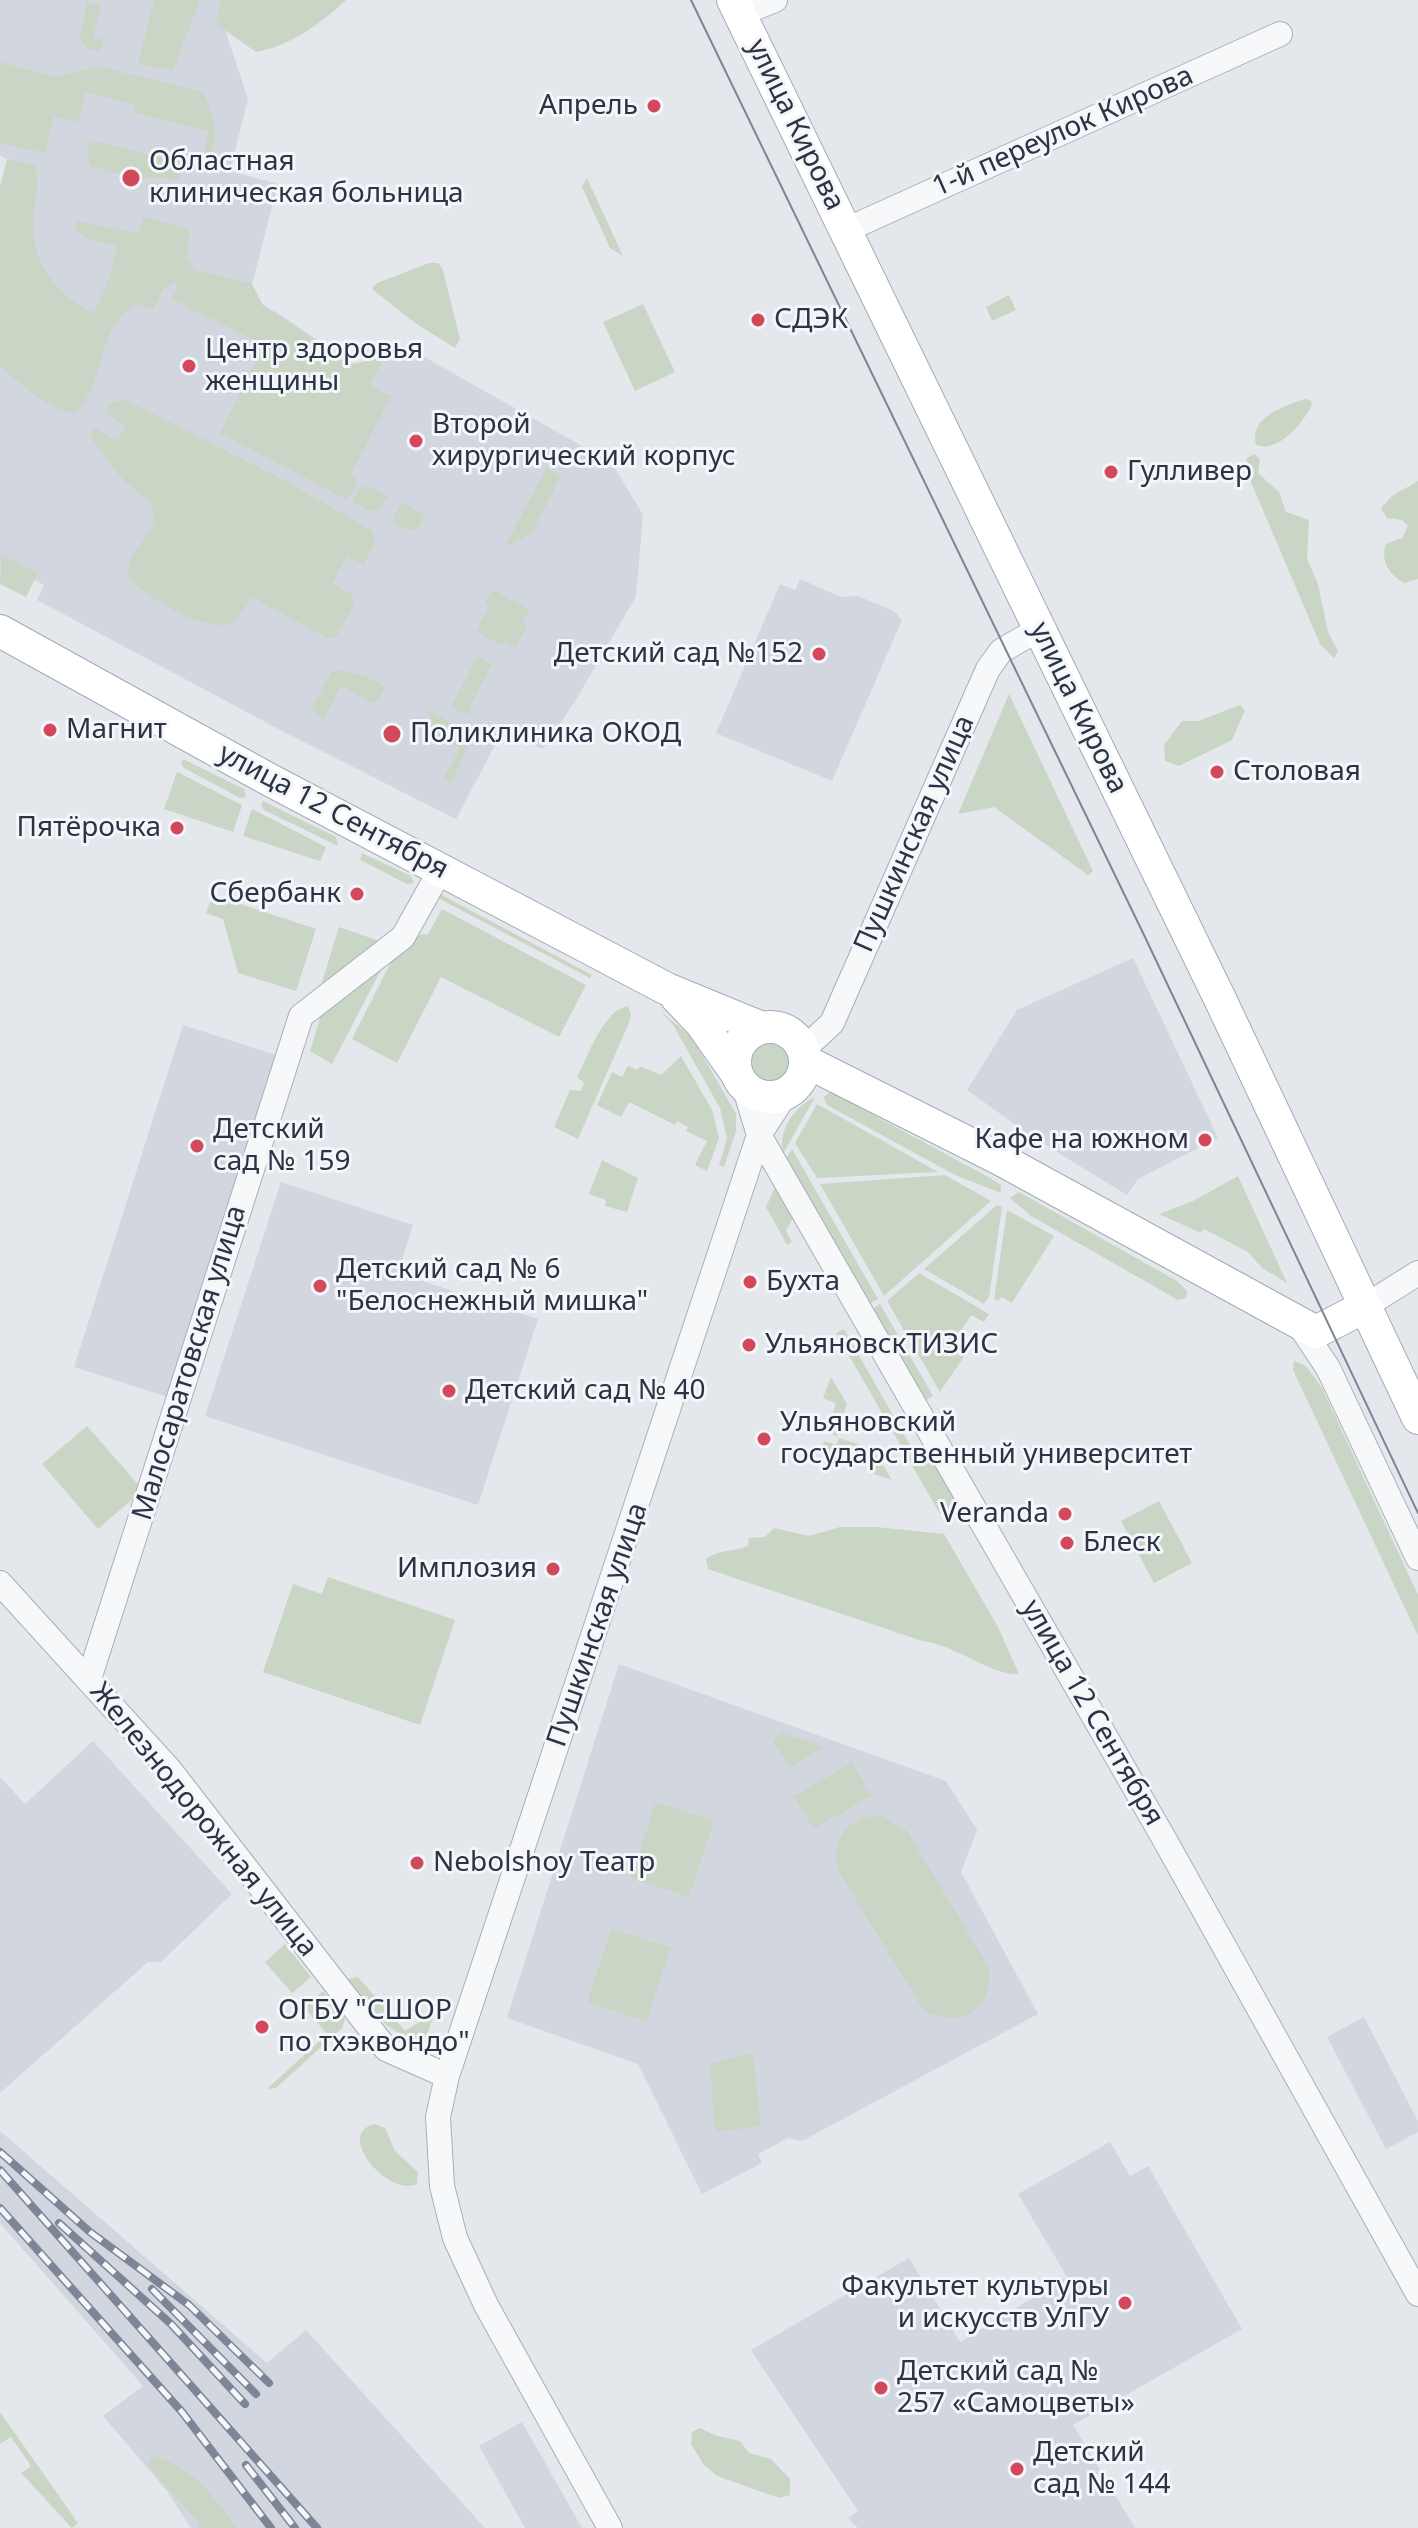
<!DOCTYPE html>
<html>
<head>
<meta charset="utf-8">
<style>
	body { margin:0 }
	canvas { display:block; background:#e4e7ec }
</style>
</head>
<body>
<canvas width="1418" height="2528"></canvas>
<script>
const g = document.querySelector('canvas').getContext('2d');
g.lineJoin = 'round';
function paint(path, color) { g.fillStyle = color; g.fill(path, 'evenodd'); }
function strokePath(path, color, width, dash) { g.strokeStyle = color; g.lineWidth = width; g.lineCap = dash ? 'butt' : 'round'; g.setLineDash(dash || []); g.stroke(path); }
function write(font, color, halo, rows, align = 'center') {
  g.font = font + ' "Noto Sans",sans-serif'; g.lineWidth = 6; g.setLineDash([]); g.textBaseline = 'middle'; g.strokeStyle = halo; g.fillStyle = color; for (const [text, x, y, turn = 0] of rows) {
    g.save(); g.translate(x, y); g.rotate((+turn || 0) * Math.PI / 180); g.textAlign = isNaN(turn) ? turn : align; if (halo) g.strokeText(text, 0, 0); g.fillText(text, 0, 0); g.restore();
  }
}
const built = new Path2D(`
	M0,0H227L224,26L248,99L230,171L278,184L251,288L256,302L278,313L352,364L412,350L612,463L643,515L636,596L577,698L543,749L503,730L456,819L284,732L37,600L44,585L0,562V207L11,160L0,156Z
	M800,579L841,597L858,596L894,611L902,620L832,781L716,733L780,584L795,590Z
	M1133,958L1218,1138L1138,1179L1127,1195L1031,1136L967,1090L1017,1010Z
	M183,1025L279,1056L168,1397L74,1367Z
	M281,1182L413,1225L398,1273L538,1319L478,1505L205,1416Z
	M619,1664L946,1781L977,1830L961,1872L1038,2014L802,2141L788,2138L758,2154L762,2163L702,2194L638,2064L507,2018Z
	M93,1741L232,1894L161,1962H148L0,2093V1777L25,1804Z
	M1364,2017L1418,2121V2132L1386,2149L1327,2037Z
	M0,2131L267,2363L306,2330L485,2528H191L167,2491L103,2416L143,2386L0,2223Z
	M1110,2142L1130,2176L1148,2166L1242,2329L1073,2425L1135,2528H858L848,2518L858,2511L751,2350L909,2258L960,2342L1067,2277L1018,2194Z
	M522,2422L582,2528H525L479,2446Z`);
const green = new Path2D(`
	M154,0H200L173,70L138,64Z
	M221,0H346C319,25 292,45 256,52L216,24Z
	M87,2L101,5L93,37L103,40L101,52L87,48L80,39Z
	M0,62L58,77L96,66L202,92C216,111 222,150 201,166L209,132L133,113L135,105L86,92L78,122L54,117L45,153L0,143Z
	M90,140L183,163L180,181L154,177L142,180L90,166L87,153Z
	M7,159L36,166C39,184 35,200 33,217C30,260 56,297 94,313L109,279L118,246C101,241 74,242 75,220L138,234L143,216L190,230L187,256L195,270L252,284L263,305L351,365L384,358L370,385L391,396L351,475L358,479L348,500L220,433L264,345L171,299L178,289L176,282L165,287L152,310L138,304C99,317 103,389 76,412C54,415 16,380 0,366V187Z
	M587,178L623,256L610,248L582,187Z
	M429,263H438L443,270L460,339L455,348L415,323L372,289L377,283Z
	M1009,295L1016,310L992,321L986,307Z
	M643,304L675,372L635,391L603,322Z
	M1305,399L1312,401L1311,407C1301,425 1278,453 1256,445C1249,417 1284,406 1305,399Z
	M126,400L280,478L371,530L375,542L364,565L347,556L332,584L350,593L355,602L336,637L328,638L251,597C246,606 241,617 232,622C209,636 147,597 130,580C119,555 158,537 154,512C151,499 138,493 129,485C114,472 102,452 90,436L95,428L117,441L126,426L105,412L112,402Z
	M1254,454L1260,459L1258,473L1279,492L1286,512L1309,520L1307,559L1318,584L1328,632L1338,651L1334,658L1320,644L1245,468L1247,458Z
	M546,468L561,476L532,533L505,547Z
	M1418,481V579L1404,583C1389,574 1380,561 1386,544L1402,538L1408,526L1402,520L1387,518L1381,508L1392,496Z
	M362,484L388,496L379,510L370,511L352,502Z
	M401,503L425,515L418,530H407L392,522Z
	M1,554L38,573L26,597L0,584Z
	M492,590L529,609L522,623L527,626L516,647L505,641L502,645L476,632L489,606L485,603Z
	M477,657L492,664L470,706L473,712L469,716L451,707Z
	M341,670L365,676L385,687L377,702L373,703L341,686L324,718L311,711L331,672Z
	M1009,694L1093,871L1088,875L994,807L958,814Z
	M1240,705L1245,710L1232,740L1179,766L1165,761L1164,745L1182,721H1198Z
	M427,709L472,736L451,783L443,779L460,748L428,731L432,723Z
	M183,759L244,789L246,797L240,798L184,768L181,764Z
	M177,772L242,805L233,832L164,809Z
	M263,801L336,837L338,846L264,810L261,806Z
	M252,809L326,847L320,861L243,836Z
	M362,853L411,876L414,883L407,884L360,860Z
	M438,893L592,975L590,978L436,897Z
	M213,895L316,929L296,991L238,973L223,919L206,913Z
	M442,909L586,985L559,1037L441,977L397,1063L352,1039L396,952L410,936L428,934Z
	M339,927L388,944L318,995Z
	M383,966L332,1064L310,1051L321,1015Z
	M628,1006L631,1015L628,1025L578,1139L554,1127L570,1090L581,1091L584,1083L577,1077C588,1057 603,1010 628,1006Z
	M660,1011L692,1037L736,1114V1131L724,1167L719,1165L727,1139L720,1108L673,1025Z
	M749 1062a20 20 0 1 1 40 0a20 20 0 1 1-40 0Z
	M681,1056L712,1110L719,1138L707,1171L695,1165L707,1141L686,1131L688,1127L677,1121L675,1125L629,1102L621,1117L597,1105L612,1072L622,1077L628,1066L637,1070L640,1066L661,1075Z
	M831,1092L990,1178L1001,1185V1193L955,1175L827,1105L823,1097Z
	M815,1097L783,1154C778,1130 793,1108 815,1097Z
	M817,1104L938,1172L817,1178L795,1143Z
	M792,1149L878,1299L869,1304L786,1159Z
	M602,1160L638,1178L627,1212L605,1206L606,1200L589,1194Z
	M945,1175L991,1201L884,1296L820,1184Z
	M1238,1176L1287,1283L1262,1268L1248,1252L1204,1229L1201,1233L1159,1214L1193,1201Z
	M777,1183L795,1214L786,1231L792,1242L787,1245L766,1207Z
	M1019,1192L1177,1281L1187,1291L1186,1298L1178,1300L1031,1216L1010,1198Z
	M997,1205L1002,1207L989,1297L984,1304L924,1269Z
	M1007,1210L1054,1236L1012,1303L1002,1297L998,1301L994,1299Z
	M919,1273L989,1314L984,1322L971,1315L957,1337L971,1346L940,1392L887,1301Z
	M880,1304L933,1396L924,1401L872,1309Z
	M844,1329L914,1452L926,1446L961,1506L955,1516L940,1514L836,1333Z
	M1294,1361L1306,1366L1322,1388L1418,1595V1636L1293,1370Z
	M831,1377L847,1404L837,1436L827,1432L836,1403L823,1398Z
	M87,1426L143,1490L98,1529L42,1464Z
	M839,1438L873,1449L892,1480L871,1473L872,1466L822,1449L824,1441L836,1445Z
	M1159,1501L1192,1563L1154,1583L1121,1521Z
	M840,1527H876L944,1534L998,1627L1019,1674C991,1676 957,1645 922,1641L708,1569L706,1559C719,1549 733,1552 748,1546L749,1538L765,1537L774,1528L809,1536Z
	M328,1577L455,1620L420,1725L263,1672L293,1584L322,1594Z
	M780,1732L823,1747L790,1768L773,1742Z
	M852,1763L871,1796L813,1829L794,1796Z
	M656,1802L714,1821L689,1897L631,1878Z
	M883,1816L907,1831L988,1966C998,2008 955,2033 922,2008L838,1870C829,1839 851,1813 883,1816Z
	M612,1928L671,1948L646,2022L587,2002Z
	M285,1944L311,1977L292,1993L265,1962Z
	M358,1977L405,2031L431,2015L442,1991L426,2038C392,2043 365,2003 346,1980Z
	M323,1991L345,2019L342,2028L276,2088L267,2089L327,2034L304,2007Z
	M753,2052L761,2126L715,2132L710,2064Z
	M375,2124L385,2128L395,2151L418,2172L417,2184C389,2198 333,2133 375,2124Z
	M0,2412L78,2523L72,2528L21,2473L31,2466L11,2437L0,2444Z
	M700,2428L717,2436L740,2441L749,2453L771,2459L790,2479V2495L779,2498L717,2476L704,2465L691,2444L692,2432Z
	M152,2456C193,2466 213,2495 236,2528H200L198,2521L153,2472L148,2462Z`);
const minor = new Path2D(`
	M740,14L775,0
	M846,230L1280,34
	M803,1050L832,1023L988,669L1001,651L1039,629
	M744,1086L759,1135L1162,1835L1418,2294
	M1364,1307L1418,1273
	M1298,1323L1328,1368L1418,1558
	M0,1583L170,1770L386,2049L447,2076
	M89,1679L301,1016L403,937L441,869
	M610,2528L486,2305L455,2238L442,2186L438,2117L447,2076L759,1135L787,1092`);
const major = new Path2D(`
	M733,0L1220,999L1418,1418
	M0,631L268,779L667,989L762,1028
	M677,998L701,1023L737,1074
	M735 1062a35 35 0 1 1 70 0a35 35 0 1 1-70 0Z
	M805,1061L1000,1159L1316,1332L1364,1307`);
const tram = new Path2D(`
	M691,0L1144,935L1418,1513`);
const rail = new Path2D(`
	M0,2152L90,2232L189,2305L269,2383
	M0,2170L317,2528
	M0,2208L182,2412L271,2528
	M59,2223L171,2324L245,2404
	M152,2289L256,2394
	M246,2465L295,2528`);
const markers = [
	[654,106,8,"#d1495b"],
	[131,178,10,"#d1495b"],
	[758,320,8,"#d1495b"],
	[189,366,8,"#d1495b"],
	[416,441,8,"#d1495b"],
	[1111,472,8,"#d1495b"],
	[819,654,8,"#d1495b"],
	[50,730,8,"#d1495b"],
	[392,734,10,"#d1495b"],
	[1217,772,8,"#d1495b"],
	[177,828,8,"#d1495b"],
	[357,894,8,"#d1495b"],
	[1205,1140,8,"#d1495b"],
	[197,1146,8,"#d1495b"],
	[750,1282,8,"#d1495b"],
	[320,1286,8,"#d1495b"],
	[749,1345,8,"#d1495b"],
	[449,1391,8,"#d1495b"],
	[764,1439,8,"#d1495b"],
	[1065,1514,8,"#d1495b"],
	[1067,1543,8,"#d1495b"],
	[553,1569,8,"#d1495b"],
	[417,1863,8,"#d1495b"],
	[262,2027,8,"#d1495b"],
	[1125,2303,8,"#d1495b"],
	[881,2388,8,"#d1495b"],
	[1017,2469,8,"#d1495b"]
];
const poiNames = [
	["Апрель",638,106,"right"],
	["Областная",149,162],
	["клиническая больница",149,194],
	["СДЭК",774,320],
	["Центр здоровья",205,350],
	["женщины",205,382],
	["Второй",432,425],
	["хирургический корпус",432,457],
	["Гулливер",1127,472],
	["Детский сад №152",803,654,"right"],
	["Магнит",66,730],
	["Поликлиника ОКОД",410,734],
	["Столовая",1233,772],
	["Пятёрочка",161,828,"right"],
	["Сбербанк",341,894,"right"],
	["Детский",213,1130],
	["сад № 159",213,1162],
	["Кафе на южном",1189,1140,"right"],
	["Детский сад № 6",336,1270],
	["\"Белоснежный мишка\"",336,1302],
	["Бухта",766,1282],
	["УльяновскТИЗИС",765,1345],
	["Детский сад № 40",465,1391],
	["Ульяновский",780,1423],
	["государственный университет",780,1455],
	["Veranda",1049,1514,"right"],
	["Блеск",1083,1543],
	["Имплозия",537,1569,"right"],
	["Nebolshoy Театр",433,1863],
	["ОГБУ \"СШОР",278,2011],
	["по тхэквондо\"",278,2043],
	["Факультет культуры",1109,2287,"right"],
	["и искусств УлГУ",1109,2319,"right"],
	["Детский сад №",897,2372],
	["257 «Самоцветы»",897,2404],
	["Детский",1033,2453],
	["сад № 144",1033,2485]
];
const streetNames = [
	["улица Кирова",795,125,64],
	["1-й переулок Кирова",1063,132,-24],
	["улица Кирова",1078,708,64],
	["улица 12 Сентября",333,812,28],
	["Пушкинская улица",915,834,-66],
	["Малосаратовская улица",190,1363,-73],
	["Пушкинская улица",598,1625,-71],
	["улица 12 Сентября",1092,1713,60],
	["Железнодорожная улица",203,1820,51]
];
paint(built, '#d2d6de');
paint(green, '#c9d6c5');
strokePath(minor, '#a9aeb7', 26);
strokePath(major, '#a3abb8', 34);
strokePath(minor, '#f7f8fa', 24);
strokePath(major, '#fff', 32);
strokePath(tram, '#7d8696', 2);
strokePath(rail, '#7d8696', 8);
strokePath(rail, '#f4f6f9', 5, [15]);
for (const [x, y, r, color] of markers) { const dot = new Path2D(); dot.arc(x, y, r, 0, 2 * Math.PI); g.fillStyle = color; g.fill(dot); strokePath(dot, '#f4f6f9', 3); }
write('28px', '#2b3445', '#f4f6f9', poiNames, 'left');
write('28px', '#2b3445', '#f4f6f9', streetNames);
</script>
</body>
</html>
